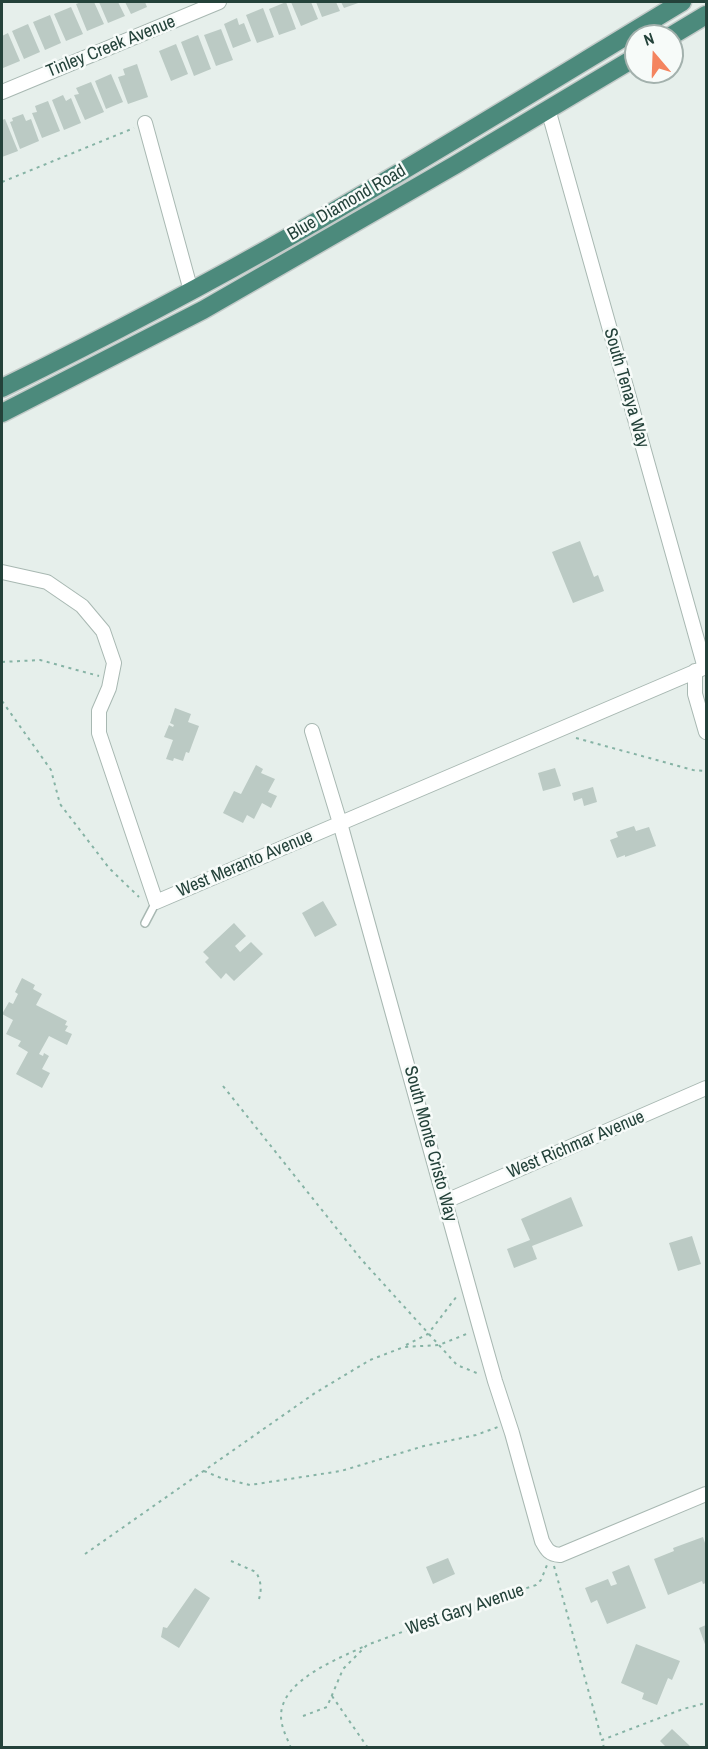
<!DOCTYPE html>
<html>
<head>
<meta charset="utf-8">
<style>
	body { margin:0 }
	#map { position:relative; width:708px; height:1749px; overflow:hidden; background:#e6efeb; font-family:"Archivo Narrow",sans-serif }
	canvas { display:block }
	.frame { position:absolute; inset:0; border:3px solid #24423a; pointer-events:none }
	.north { position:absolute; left:624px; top:24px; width:60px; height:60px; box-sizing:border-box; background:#f7fbf9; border:2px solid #a3b1ad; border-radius:50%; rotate:341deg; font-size:16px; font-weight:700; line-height:24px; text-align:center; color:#24423a }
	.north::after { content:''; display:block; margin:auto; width:21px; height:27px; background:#f4845f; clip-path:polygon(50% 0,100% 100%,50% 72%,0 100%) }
</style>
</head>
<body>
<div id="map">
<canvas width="708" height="1749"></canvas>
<div class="frame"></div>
<div class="north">N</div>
</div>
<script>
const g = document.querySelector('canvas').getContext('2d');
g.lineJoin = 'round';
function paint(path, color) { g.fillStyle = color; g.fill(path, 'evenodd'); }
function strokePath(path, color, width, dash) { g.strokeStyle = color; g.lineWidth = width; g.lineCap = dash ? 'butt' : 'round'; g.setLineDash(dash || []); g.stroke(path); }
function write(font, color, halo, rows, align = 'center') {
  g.font = font + ' "Archivo Narrow",sans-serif'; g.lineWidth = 5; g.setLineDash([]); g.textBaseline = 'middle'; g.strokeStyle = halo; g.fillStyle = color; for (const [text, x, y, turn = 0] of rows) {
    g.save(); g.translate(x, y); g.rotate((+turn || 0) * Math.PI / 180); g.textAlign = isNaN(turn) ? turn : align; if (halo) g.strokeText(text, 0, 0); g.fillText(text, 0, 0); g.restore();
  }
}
const building = new Path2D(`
	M81,2H94L104,24L87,31L76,4Z
	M99,2H118L125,16L108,23Z
	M125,2H145L147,7L131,14Z
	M286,2L296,29L279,35L269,9Z
	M291,2H311L318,19L301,26Z
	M316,2H336L340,11L322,17Z
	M341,2H361L344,8Z
	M71,7L83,34L66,41L54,14Z
	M263,8L274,37L257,43L246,15Z
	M50,15L61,43L45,50L33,22Z
	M237,18L239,25L244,23L251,41L233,48L224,24Z
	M28,24L40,52L24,59L12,31Z
	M221,29L233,60L216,66L204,35Z
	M8,33L20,61L3,68L2,65V36Z
	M198,35L211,69L194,76L181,42Z
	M176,44L188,74L171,81L159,51Z
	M137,64L148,97L128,104L118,77L125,75L123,69Z
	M111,74L123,102L106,109L95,81Z
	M91,82L104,112L85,120L74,95L79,94L76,88Z
	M63,95L66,101L71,98L81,123L64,130L52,100Z
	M48,101L60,131L42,138L32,113L37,112L35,106Z
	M23,114L26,121L31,119L39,141L20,149L10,122L13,121L12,118Z
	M5,119L18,151L2,157V120Z
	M580,541L594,577L598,575L604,591L573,603L552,552Z
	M175,708L191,714L188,722L199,726L189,753L186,752L183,761L174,758L173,761L166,759L173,740L164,737L169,725L173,727L174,725L170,723Z
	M256,765L263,769L261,773L275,779L268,792L277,796L271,808L262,803L254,819L247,815L243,823L223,813L234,791L241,794Z
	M555,768L561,786L543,791L538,773Z
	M593,787L597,802L584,806L582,798L574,801L572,793Z
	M634,826L636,831L649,827L656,846L625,857V855L617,858L610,840L618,837L616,832Z
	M323,901L337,925L315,937L302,913Z
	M234,923L246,936L235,946L240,952L251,942L263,954L234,981L226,973L221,979L205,962L209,958L203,952Z
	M22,978L35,985L33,989L42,994L36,1005L67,1021L65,1025L68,1026L65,1031L72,1034L67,1045L49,1036L39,1054L43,1056L44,1053L49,1056L42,1069L50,1073L42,1088L16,1074L28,1052L18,1046L21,1041L6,1034L13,1020L2,1014L9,1002L13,1004L18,994L15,992Z
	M571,1197L583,1226L532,1246L537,1259L514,1268L507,1249L530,1240L521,1219Z
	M692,1236L701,1264L678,1271L669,1243Z
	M703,1537L706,1546V1583L703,1584L702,1581L668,1595L654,1559L674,1551L673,1548Z
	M448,1558L455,1574L433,1584L426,1567Z
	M629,1565L646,1608L607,1624L597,1600L591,1603L585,1588L608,1579L611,1586L617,1584L612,1572Z
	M195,1588L210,1598L179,1648L161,1637L163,1627L167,1628Z
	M706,1625V1647L699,1628Z
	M636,1644L680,1661L672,1680L668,1678L657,1705L642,1699L644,1693L621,1683Z
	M672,1729L690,1746L689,1748H664L665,1746L660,1741Z`);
const path = new Path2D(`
	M2,182L134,128
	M2,662L40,660L99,676
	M2,701L51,770L60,804L109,868L139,897
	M576,738L693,770L706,771
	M223,1086L361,1259L457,1365L479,1374
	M406,1345L428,1334L457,1296
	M204,1471L221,1478L250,1485L341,1471L424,1446L476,1435L498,1427
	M85,1554L315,1393L370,1360L404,1347L439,1345L469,1333
	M231,1561L256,1572C261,1581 262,1589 259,1599
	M554,1566L602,1740
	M332,1696L368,1748
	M303,1716L327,1707L343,1669L367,1645L478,1604L536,1585L541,1580L547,1565
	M291,1748C287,1738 281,1727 281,1716C281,1680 338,1659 365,1646
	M604,1748L602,1740L683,1709L706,1703`);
const service = new Path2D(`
	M145,923L156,902`);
const minor = new Path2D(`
	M2,92L219,2
	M548,109L705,668
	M145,123L191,291
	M2,572L47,582L82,606L103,631L114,663L109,688L99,711V733L156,902L706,667
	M695,671V694L706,732
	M312,731L340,823L480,1328L495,1381L512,1433L542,1541C547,1550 549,1554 560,1555L706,1494
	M446,1201L706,1088`);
const trunk = new Path2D(`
	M671,36L706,15
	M2,388C104,338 205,285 303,229C431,156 556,78 682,2
	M2,413L203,310L455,165L636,57`);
const streetNames = [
	["Tinley Creek Avenue",111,47,-22],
	["Blue Diamond Road",347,203,-30],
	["South Tenaya Way",626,388,74],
	["West Meranto Avenue",245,864,-23],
	["South Monte Cristo Way",430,1144,75],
	["West Richmar Avenue",576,1145,-23],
	["West Gary Avenue",465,1610,-19]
];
paint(building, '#bbcac4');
strokePath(service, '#a8b8b2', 10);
strokePath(minor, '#a8b8b2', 16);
strokePath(trunk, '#c2cac8', 21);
strokePath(path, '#86b3a5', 2, [3, 4.5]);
strokePath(service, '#fff', 7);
strokePath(minor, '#fff', 14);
strokePath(trunk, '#4c8a7c', 18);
write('18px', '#24423a', '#f7fbf9', streetNames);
</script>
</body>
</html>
